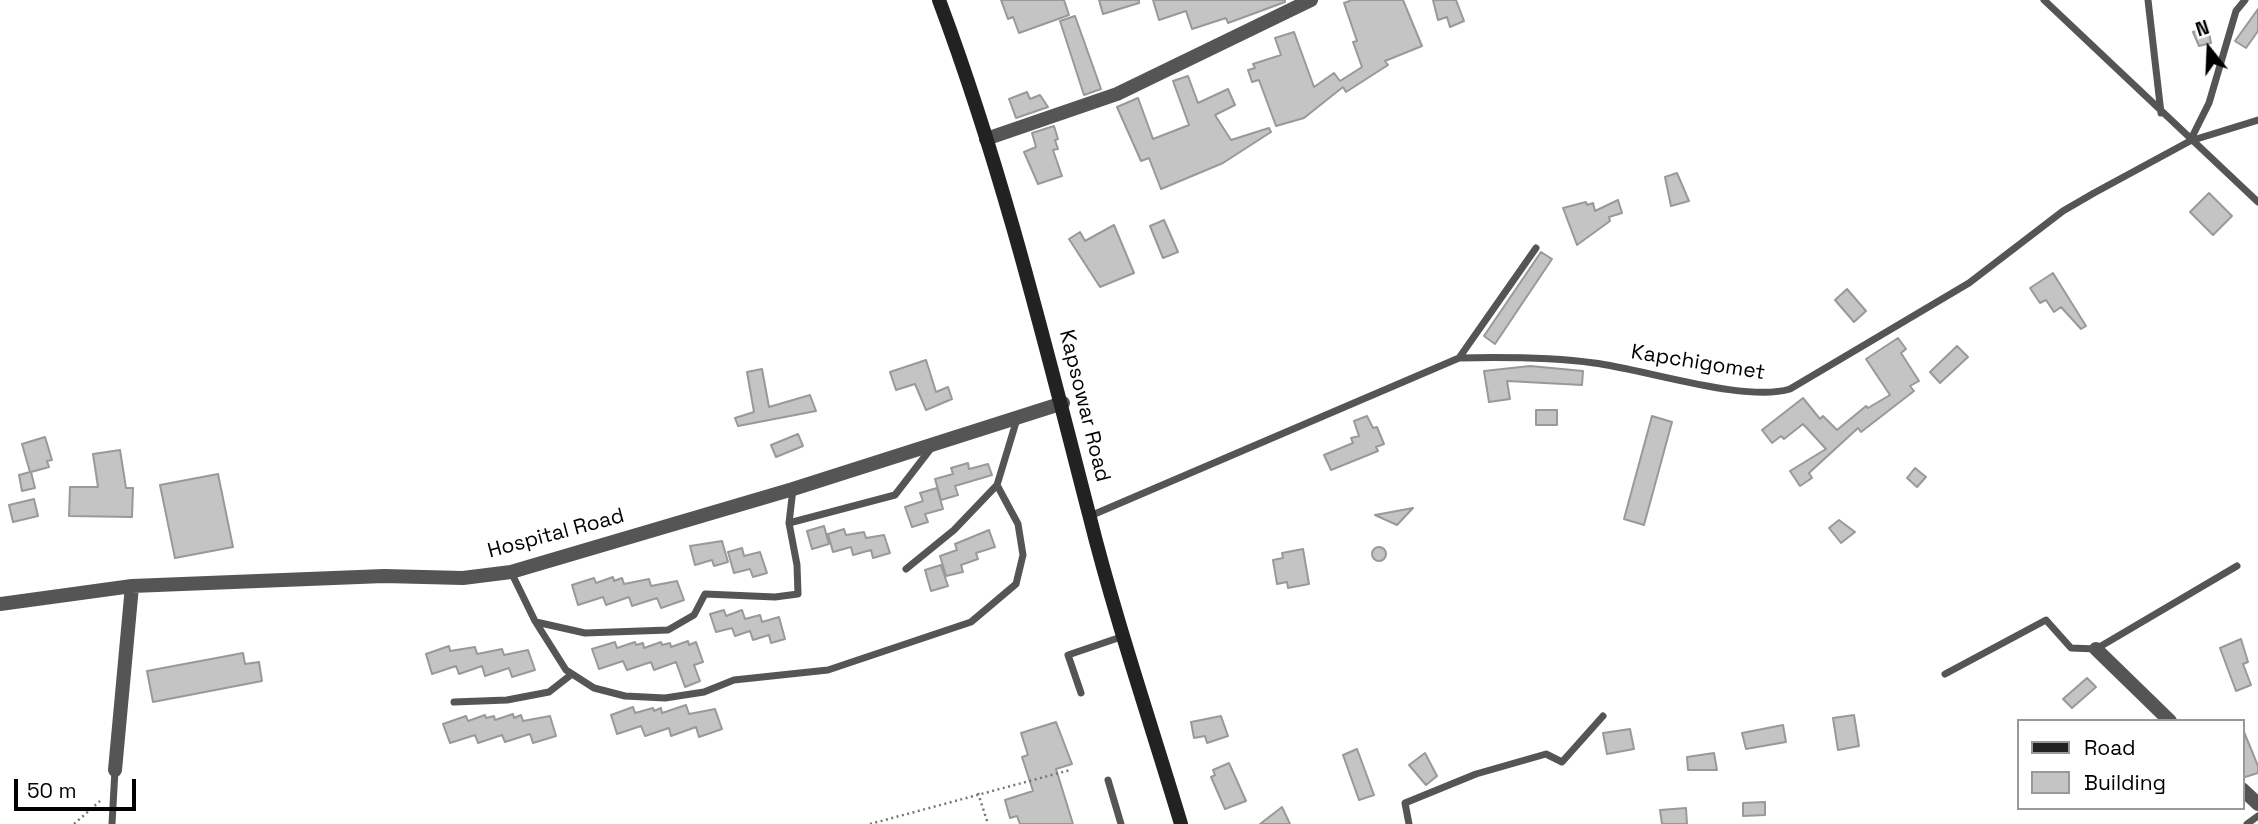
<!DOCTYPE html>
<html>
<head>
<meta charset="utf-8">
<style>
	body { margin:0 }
	#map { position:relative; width:2258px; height:824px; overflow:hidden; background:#fff; font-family:"Space Grotesk",sans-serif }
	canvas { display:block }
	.legend { position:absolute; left:2017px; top:719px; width:228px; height:91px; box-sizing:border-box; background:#fff; border:2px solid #999; margin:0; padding:9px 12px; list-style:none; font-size:21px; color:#000 }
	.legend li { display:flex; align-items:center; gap:14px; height:35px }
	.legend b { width:35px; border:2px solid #999 }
	.north { position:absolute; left:2174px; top:14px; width:70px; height:70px; -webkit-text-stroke:5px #fff; paint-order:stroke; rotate:342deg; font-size:19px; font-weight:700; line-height:28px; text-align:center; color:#000 }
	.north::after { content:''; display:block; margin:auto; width:24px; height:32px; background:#000; clip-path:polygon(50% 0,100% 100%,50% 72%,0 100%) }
	.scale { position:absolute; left:14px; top:779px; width:122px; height:32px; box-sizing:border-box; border:4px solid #000; border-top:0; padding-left:9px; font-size:21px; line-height:24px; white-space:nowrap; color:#000; -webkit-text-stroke:5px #fff; paint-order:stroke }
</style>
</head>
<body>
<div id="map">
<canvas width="2258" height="824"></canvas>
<ul class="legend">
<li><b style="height:9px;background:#222"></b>Road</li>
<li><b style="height:19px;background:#c4c4c4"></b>Building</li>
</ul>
<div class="north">N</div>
<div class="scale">50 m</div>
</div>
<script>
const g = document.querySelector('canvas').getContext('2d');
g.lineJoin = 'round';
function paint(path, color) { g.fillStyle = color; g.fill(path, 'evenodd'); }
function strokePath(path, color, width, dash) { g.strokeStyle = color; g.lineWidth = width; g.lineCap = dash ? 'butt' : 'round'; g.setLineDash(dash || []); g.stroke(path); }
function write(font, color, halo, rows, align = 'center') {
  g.font = font + ' "Space Grotesk",sans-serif'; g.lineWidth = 5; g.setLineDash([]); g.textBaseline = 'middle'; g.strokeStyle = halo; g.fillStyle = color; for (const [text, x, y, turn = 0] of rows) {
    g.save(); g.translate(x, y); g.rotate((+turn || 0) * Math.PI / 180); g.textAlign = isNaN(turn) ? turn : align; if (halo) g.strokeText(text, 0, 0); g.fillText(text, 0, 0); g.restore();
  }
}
const building = new Path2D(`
	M1001,0H1064L1069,15L1019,33L1013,17L1008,19Z
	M1099,0H1139V3L1103,14Z
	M1153,0H1285V2L1228,23L1226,18L1192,29L1186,11L1159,20Z
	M1352,0H1403L1422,46L1385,61L1388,65L1346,92L1343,87L1304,118L1276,126L1259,80L1252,82L1248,70L1255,68L1253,64L1281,55L1275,38L1294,32L1314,87L1334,73L1340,81L1362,67L1353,42L1357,41L1344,3Z
	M1433,0H1456L1464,21L1450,27L1447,17L1438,20Z
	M2258,9V31L2246,48L2235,41Z
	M1075,16L1101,89L1084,95L1060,21Z
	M2208,28L2211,43L2199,46L2193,32Z
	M1188,76L1198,103L1228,89L1235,105L1215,115L1231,140L1269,128L1271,132L1223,163L1161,189L1149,158L1141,161L1117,107L1138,98L1153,139L1189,125L1173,81Z
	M1027,92L1030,99L1040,95L1048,107L1016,118L1009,99Z
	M1054,126L1058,139L1055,140L1058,149L1053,150L1062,176L1038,184L1024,152L1036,147L1032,133Z
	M1677,173L1689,201L1671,206L1665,177Z
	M2209,193L2232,216L2213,235L2190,212Z
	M1618,200L1622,213L1609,217L1610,221L1577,245L1563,208L1586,202L1587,205L1593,203L1595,211Z
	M1164,220L1178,252L1163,258L1150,226Z
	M1114,225L1134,273L1100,287L1069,239L1080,232L1085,241Z
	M1541,252L1552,259L1495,344L1484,336Z
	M2053,273L2086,326L2081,329L2061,307L2054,312L2046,300L2040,303L2030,288Z
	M1847,289L1866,311L1854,322L1835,300Z
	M1898,338L1906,349L1901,353L1919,381L1910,386L1914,391L1861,432L1858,428L1809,473L1812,478L1800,486L1790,471L1826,449L1803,424L1784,439L1781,436L1772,443L1762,430L1803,398L1820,419L1823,416L1837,430L1866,406L1868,408L1890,395L1866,359Z
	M1957,346L1968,357L1940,383L1930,372Z
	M926,360L936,392L948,387L952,399L926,410L915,384L896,390L890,372Z
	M1530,366L1583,371L1582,385L1507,381L1510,399L1489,402L1484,371Z
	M762,369L769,407L810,395L816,411L738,426L735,418L754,412L747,372Z
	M1536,410H1557V425H1536Z
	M1367,416L1373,428L1377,427L1384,444L1376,447L1378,451L1331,470L1324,455L1353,443L1351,438L1359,436L1354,421Z
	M1652,416L1672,422L1644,525L1624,519Z
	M798,434L803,446L776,457L771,445Z
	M45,437L52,460L47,461L49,467L31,472L35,488L22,491L19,475L30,472L22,444Z
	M120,450L126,488H133L132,517L69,516L70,487H98L93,454Z
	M968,463L969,469L988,464L992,475L955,486L958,495L941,500L935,479L953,474L951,468Z
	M1915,468L1926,477L1917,487L1907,478Z
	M218,474L233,547L175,558L160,485Z
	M937,488L943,509L925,514L928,522L912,527L905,507L923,501L920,493Z
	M34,499L38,516L13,522L9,505Z
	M1413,508L1397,525L1375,515Z
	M1839,520L1855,532L1841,543L1829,528Z
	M824,526L829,544L812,549L807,531Z
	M844,529L846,535L864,532L866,538L884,535L890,553L873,558L871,550L853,555L851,547L833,552L828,534Z
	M989,530L995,547L976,553L978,559L961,565L963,572L946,576L940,556L957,550L955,544Z
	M722,541L728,562L714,566L712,560L695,565L690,546Z
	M1372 554a7 7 0 1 1 14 0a7 7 0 1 1-14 0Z
	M742,548L744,556L760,552L767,573L753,577L750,569L734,573L728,552Z
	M1303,549L1309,584L1288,588L1287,582L1277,584L1273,560L1283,558L1282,553Z
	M941,565L948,586L931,591L925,570Z
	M613,577L614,581L622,578L624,584L649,579L651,586L677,581L684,600L661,608L657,598L632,606L629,597L606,605L603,597L578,605L572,585L594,578L596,583Z
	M724,610L726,616L742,610L745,619L760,615L762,622L779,617L785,639L771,643L769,635L753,640L750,631L735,636L732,628L716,632L710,614Z
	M2241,639L2248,662L2243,664L2251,685L2236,691L2220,648Z
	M688,641L689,645L696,642L703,662L694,665L700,681L685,687L676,662L654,670L651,662L627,670L623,661L599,669L592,649L615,642L617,648L635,642L636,645L643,643L644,648L661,642L662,645L670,643L671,647Z
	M449,646L450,651L475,647L477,654L502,649L504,655L528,650L535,670L512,677L509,668L485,676L482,666L459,674L456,666L432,674L426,654Z
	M243,653L245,664L259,662L262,681L153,702L147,671Z
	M2087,678L2096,687L2072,708L2063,699Z
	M686,705L689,714L715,709L722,729L699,737L696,727L671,736L669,728L645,736L641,726L617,734L611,715L633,707L635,713L653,708L654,711L661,708L662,713Z
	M513,714L514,718L521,715L523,721L550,716L556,736L533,743L530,734L505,742L502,735L478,743L475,735L450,743L443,724L466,716L468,721L485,715L486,718L494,716L495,720Z
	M1854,715L1859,746L1838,750L1833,718Z
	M1221,716L1228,736L1207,743L1205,736L1194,738L1191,722Z
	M1056,722L1072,764L1056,769L1073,824H1020L1017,816L1010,818L1005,800L1033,791L1022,757L1028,755L1021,733Z
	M1783,725L1786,742L1746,749L1742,733Z
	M2242,727L2258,766V773L2242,778Z
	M1630,729L1634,749L1607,754L1603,733Z
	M1357,749L1374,795L1359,800L1343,755Z
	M1425,753L1437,776L1426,785L1409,765Z
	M1714,753L1717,770H1688L1687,757Z
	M1229,763L1246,801L1225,809L1211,777L1215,775L1213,770Z
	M1765,802V815L1743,816V803Z
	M1282,807L1290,824H1260Z
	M1686,808L1687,824H1662L1660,810Z`);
const path = new Path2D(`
	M978,793L988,824
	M74,824L100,801
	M870,824L1070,770`);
const service = new Path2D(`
	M2044,0L2258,202
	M2148,0L2161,113
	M2190,141L2209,103L2236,11L2245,0
	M1459,358L1536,248
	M1090,516L1459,358C1504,357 1549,357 1594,363C1644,369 1746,403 1790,389L1969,283L2063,211L2094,193L2190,141L2258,120
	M789,523L895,495L932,447
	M906,569L954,530L997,485L1017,419
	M511,572L535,621L566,670L594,688L625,696L665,698L704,692L734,680L828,670L971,622L1016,584L1023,555L1018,524L997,485
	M536,622L585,633L668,630L694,615L705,594L775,597L798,594L797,565L789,523L793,489
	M1945,674L2046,620L2071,648L2096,649L2237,566
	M1081,693L1068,655L1124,636
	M454,702L507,700L549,692L572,674
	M1108,780L1121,824
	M112,824L115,770
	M1409,824L1405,803L1476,774L1546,754L1562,762L1603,716
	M2247,824L2258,816`);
const minor = new Path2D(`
	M986,139L1117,94L1311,0
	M0,604L132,586L384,576L463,578L511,572L793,489L1063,403
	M2096,649L2170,721
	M115,770L132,586
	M2242,789L2258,804`);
const secondary = new Path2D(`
	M939,0C1002,168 1044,340 1089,514C1115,618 1150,721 1181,824`);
const streetNames = [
	["Kapchigomet",1698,363,9],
	["Kapsowar Road",1084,406,76],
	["Hospital Road",556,534,-15]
];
paint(building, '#c4c4c4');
strokePath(building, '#999', 2);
strokePath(path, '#777', 2.5, [2, 3.5]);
strokePath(service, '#555', 7);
strokePath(minor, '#555', 14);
strokePath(secondary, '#222', 14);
write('21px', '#000', '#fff', streetNames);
</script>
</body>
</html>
